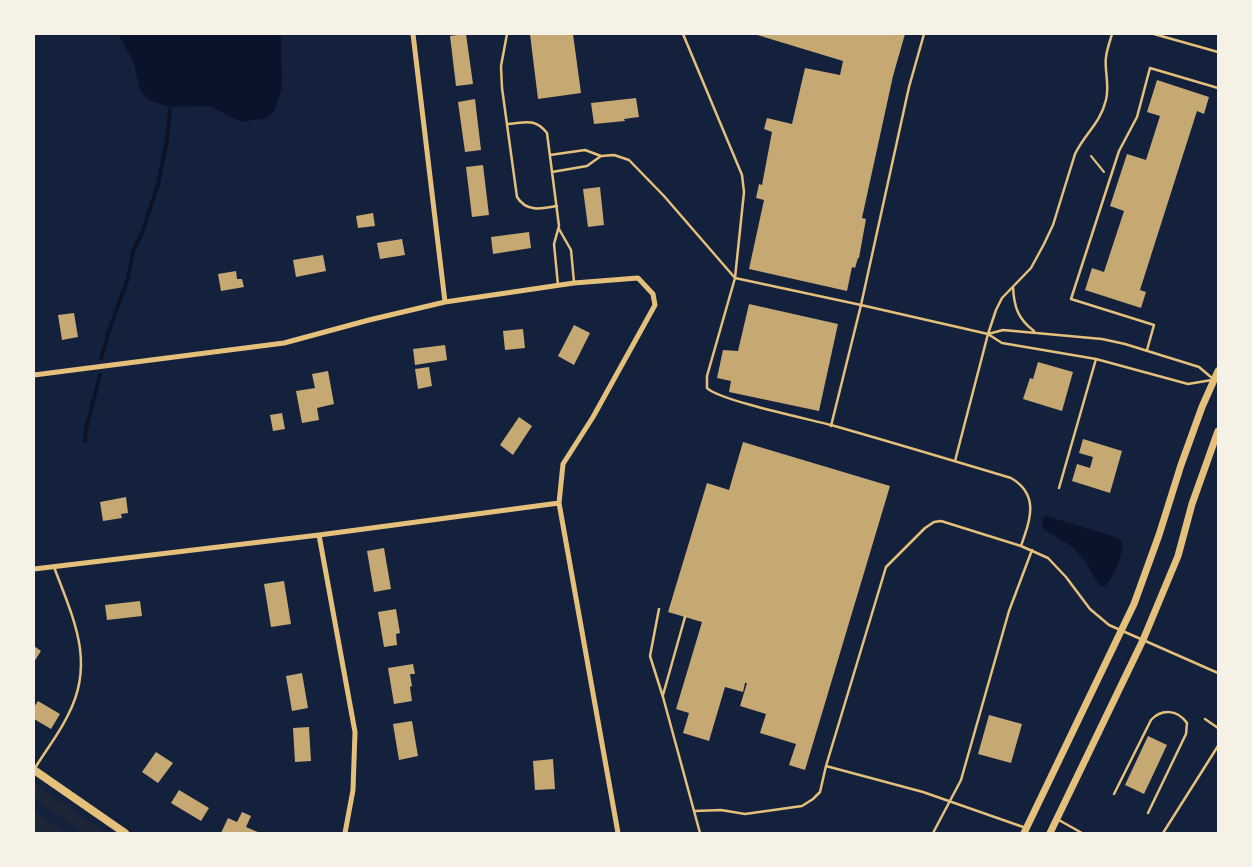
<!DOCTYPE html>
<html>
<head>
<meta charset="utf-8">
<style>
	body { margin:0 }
	#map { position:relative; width:1252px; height:867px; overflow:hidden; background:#14213d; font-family:"Nunito Sans",sans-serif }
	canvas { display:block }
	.frame { position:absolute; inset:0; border:35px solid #f6f1e7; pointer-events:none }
</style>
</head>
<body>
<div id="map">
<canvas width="1252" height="867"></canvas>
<div class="frame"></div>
</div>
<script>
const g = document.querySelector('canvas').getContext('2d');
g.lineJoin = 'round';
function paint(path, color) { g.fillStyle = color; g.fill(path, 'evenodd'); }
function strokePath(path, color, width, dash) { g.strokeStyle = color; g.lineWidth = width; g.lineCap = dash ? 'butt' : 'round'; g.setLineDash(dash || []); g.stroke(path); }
const green = new Path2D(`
	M34,783L107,833H83L34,799Z
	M34,811L66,833H34Z`);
const water = new Path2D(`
	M118,34H281L282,89L274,112L267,118L241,122L210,106L170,107L150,101L142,93L139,87L134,63Z
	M1047,516L1112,536L1122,541C1125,552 1113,582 1103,587L1099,585L1084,560L1073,547L1045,530L1043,527L1042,518Z`);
const stream = new Path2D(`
	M101,358L107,340V336L128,278L133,251L142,233L158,184L167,140L171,102
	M85,441L86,429L100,375`);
const building = new Path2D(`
	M466,34L473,84L456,86L450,36Z
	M530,34H573L581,93L538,99Z
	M754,34H905L893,76L862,218L866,219L859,258H858L855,268L852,267L847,291L749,269L764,200L756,198L759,184L762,185L772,132L764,129L767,118L792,124L805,68L840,75L843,61Z
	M1157,80L1209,97L1204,114L1197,111L1140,290L1146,292L1141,308L1085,290L1092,268L1104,272L1124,211L1110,206L1127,154L1146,160L1160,116L1147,112Z
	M636,98L639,117L624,119L625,121L594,124L591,103Z
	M475,99L481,150L465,152L458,102Z
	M483,165L489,215L472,217L466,167Z
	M600,187L604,225L588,227L583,189Z
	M373,213L375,226L358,228L356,216Z
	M529,232L531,248L493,254L491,237Z
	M402,239L405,255L380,259L377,243Z
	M323,255L326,271L296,277L293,260Z
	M236,271L237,279H242L244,287L221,291L218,274Z
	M749,304L838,324L819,411L729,392L731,381L717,378L723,350L738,351Z
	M74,313L78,337L62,340L58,315Z
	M574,325L590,333L574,365L558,356Z
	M523,329L525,348L505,350L503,331Z
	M445,345L447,360L415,365L413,349Z
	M1038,362L1073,372L1062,411L1023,399L1030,378L1033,379Z
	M429,367L432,386L418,389L415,369Z
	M328,371L334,404L317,408L319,420L302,423L296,391L315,388L312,374Z
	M282,413L285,429L273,431L270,415Z
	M519,417L532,426L513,455L500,445Z
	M1083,439L1122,451L1110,493L1072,481L1077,464L1090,468L1093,457L1079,453Z
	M743,442L890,486L805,770L789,765L796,744L760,733L766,714L740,706L747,683H745L743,692L725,687L709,741L683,733L689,713L676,709L702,622L668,612L707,483L729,490Z
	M126,497L128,513L121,514L122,518L103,521L100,502Z
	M384,548L391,589L374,592L367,551Z
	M284,581L291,624L271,627L264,584Z
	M140,601L142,616L107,620L105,605Z
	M396,609L400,633L396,634L397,645L384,647L378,612Z
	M34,646L41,651L34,662Z
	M413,664L415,674H410L412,686L410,687L412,701L394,704L388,668Z
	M302,673L308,708L292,711L286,676Z
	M38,701L60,714L51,729L34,719V707Z
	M989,715L1022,724L1011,763L978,754Z
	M412,721L418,756L399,760L393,724Z
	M309,727L311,761L295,762L293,728Z
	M1148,736L1167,745L1144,794L1125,785Z
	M156,752L173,763L158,783L142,772Z
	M553,759L555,789L535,790L533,761Z
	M179,790L209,808L201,821L171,803Z
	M242,812L251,816L246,827L260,833H221L228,818L237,822Z`);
const path = new Path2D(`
	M1091,156L1104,172`);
const service = new Path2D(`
	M507,34L501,66L502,88L517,197C526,212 541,209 557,206
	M683,34L742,175L744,192L735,278L707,376V388C718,400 808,419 831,425C891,442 951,460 1011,478C1040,495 1030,520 1021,546
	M1154,34L1218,52
	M507,124C524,123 535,117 547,133L559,226L554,244L558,285
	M550,155L585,150L601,156
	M552,172L587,166L601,156L614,155L629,160L664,196L735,278L861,305L988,334L1002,343L1096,359L1188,384L1212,380
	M559,229L571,250L574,282
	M1013,287C1014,307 1018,319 1034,331
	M988,334L1003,330L1102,339L1125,344L1199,367L1212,378
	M1147,350L1154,325L1071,299L1119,151L1137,117L1150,68L1218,88
	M831,426L861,305L909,87L924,34
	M955,461L988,334L996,310L1002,298L1031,268L1044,244L1053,225L1075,154C1085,133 1100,124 1106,100C1110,84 1104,70 1106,57C1107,49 1110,41 1112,34
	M1059,488L1096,359
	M659,609L650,656L663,697L700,833
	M663,695L685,617
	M1205,719L1218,728
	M35,768C46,750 59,734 68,715C96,662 73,618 54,567
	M1114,794L1151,720C1162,708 1178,710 1187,723L1186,734L1148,813
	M695,811L721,810L745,814L802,806L813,799L820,792L826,766
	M1057,819L1082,833
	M1026,828L923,792L826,766L886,567L925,528L934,522L941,521L1021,546L1048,558L1066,577L1090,609L1109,625L1218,673
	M933,833L961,780L1009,611L1032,550
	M1163,833L1218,746`);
const minor = new Path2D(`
	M413,34L445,302
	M34,375L284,343L369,320L445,302L574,283L638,278L653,294L655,305L593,417L563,464L559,503L618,833
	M319,535L355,732L353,790L345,833
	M34,569L319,535L559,503`);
const secondary = new Path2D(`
	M1024,833L1134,604L1159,535L1181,465L1202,407L1218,371
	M1050,833L1143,640L1178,556L1192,504L1218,431`);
const primary = new Path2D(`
	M34,770L125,833`);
paint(green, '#1d2539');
paint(water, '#0b132b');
strokePath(stream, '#0b132b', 4);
paint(building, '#c6a872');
strokePath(path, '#e5c07b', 2);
strokePath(service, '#e5c07b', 2.5);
strokePath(minor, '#e5c07b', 5);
strokePath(secondary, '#e5c07b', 7);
strokePath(primary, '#e5c07b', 8);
</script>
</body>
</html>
